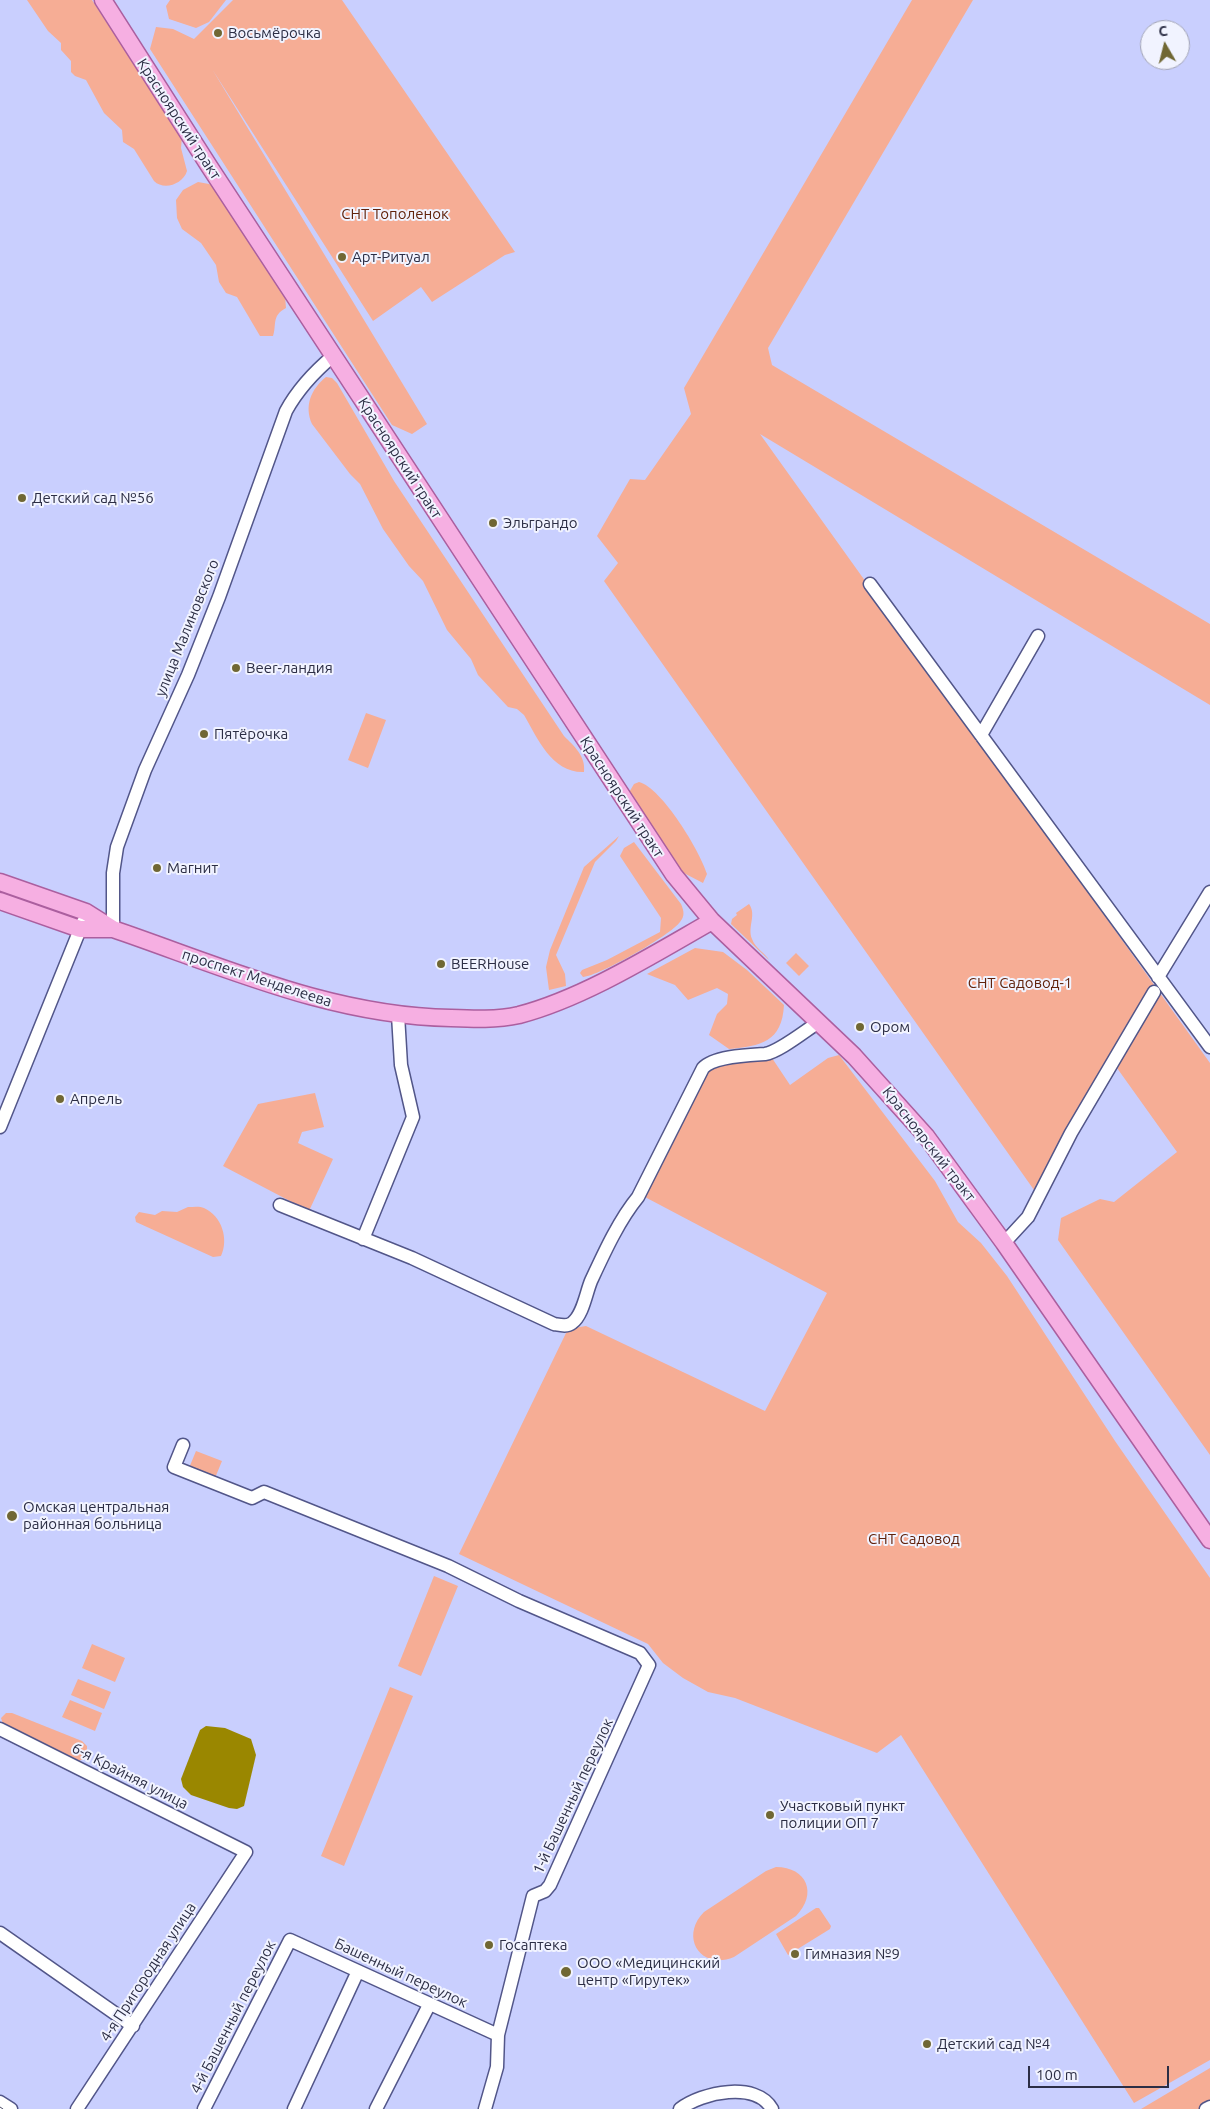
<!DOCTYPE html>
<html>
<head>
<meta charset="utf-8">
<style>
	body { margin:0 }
	#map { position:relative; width:1210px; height:2109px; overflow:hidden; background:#c9cffe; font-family:Ubuntu,sans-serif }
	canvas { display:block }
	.north { position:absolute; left:1140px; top:20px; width:50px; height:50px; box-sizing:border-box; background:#f1f3ff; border:1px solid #a2a4b5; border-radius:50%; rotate:352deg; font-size:14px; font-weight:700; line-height:20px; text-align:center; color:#2c2e45 }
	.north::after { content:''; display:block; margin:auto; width:18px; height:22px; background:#706734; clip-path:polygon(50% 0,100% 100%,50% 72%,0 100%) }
	.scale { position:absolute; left:1028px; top:2066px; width:141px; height:22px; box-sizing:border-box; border:2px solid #2c2e45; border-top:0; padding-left:6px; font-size:15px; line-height:18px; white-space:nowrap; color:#2c2e45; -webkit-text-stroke:4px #f1f3ff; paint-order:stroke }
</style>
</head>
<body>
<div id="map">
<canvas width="1210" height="2109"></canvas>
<div class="north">С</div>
<div class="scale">100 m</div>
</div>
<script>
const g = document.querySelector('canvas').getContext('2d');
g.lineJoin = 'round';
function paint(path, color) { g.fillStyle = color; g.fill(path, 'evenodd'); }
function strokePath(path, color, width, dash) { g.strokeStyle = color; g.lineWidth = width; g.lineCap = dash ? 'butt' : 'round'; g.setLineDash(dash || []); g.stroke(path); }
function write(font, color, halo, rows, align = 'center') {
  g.font = font + ' Ubuntu,sans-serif'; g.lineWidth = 4; g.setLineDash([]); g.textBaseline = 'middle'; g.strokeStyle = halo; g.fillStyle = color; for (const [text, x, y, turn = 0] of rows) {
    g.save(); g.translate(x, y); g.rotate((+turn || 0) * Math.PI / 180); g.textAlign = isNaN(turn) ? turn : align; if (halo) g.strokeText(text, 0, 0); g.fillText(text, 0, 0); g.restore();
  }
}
const green = new Path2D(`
	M27,0H92L182,137L181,148L187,171C183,184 164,191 154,181L134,149L123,142L122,130L104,113L86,80L75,76L71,72V61L61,50V43L48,31Z
	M170,0H226L209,22L196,28L169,19L166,6Z
	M233,0H342L515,252L505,255L432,302L421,287L373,321L212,69L427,424L412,434L392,425L150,49L156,27L173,29L194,39Z
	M912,0H973L768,348L772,365L1210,624V705L760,434L1210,1063V1455L1058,1240L1061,1218L1100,1199L1114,1202L1177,1152L1112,1061L1034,1190L604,581L618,563L597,536L630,479L645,480L691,414L684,388Z
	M198,182L209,184L214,187L285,296L286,308C271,316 277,325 273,336H260L237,297L226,293L219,282L216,265L201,243L182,229L177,218L176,200L183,190Z
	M326,377L332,378L337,383L394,481L564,736C574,746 586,756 584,772C552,773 538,739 524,715L517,709L508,707L478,675L471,659L447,630L423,581L409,566L383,529L360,484L350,474L312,424C304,406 311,389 326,377Z
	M366,713L386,720L368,768L348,760Z
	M639,782C662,788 700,851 707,874L703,883L676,869L628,794L634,784Z
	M619,836L616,841L595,862L556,955L565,974L566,986L549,990L546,967L550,950L584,867Z
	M634,842L681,904C684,911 685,916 680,922C671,935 599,976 583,977L580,973L582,970L607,960L660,932L661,918L620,856L624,848Z
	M0,889L60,910L59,914L0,894Z
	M749,904C757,915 747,927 752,939C755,948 766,954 769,960L731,924L732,919L737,915L736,913Z
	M695,948L723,952L747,970L784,1005C782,1042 761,1046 729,1049L709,1035L717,1014L727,1004L728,994L717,988L688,1000L675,985L647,974Z
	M796,953L809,966L799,976L786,963Z
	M839,1055L935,1181L958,1222L981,1243L1007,1276L1115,1441L1210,1578V2060L1134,2103L901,1735L877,1753L735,1698L708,1692L683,1678L663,1663L648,1644L459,1554L566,1333L574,1328L586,1326L765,1411L827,1293L643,1196L707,1068L730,1060L772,1058L790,1085L828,1058Z
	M315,1093L324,1127L302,1132L298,1143L333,1159L309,1211L223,1166L258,1104Z
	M188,1207C193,1207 200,1206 204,1208C222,1216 229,1239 221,1256L213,1257L136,1222L135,1217L139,1212L155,1215L162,1211L177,1212Z
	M196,1451L222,1461L215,1478L189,1468Z
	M434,1576L458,1586L421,1676L398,1666Z
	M92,1644L125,1658L115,1682L82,1668Z
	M78,1679L111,1692L104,1709L71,1695Z
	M390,1687L413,1696L344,1866L321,1856Z
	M70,1700L102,1713L95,1731L62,1717Z
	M6,1713H12L82,1741L87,1746V1757L77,1762L3,1724L1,1718Z
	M776,1867C807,1867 818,1894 796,1916L734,1957C701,1971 679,1937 704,1912L766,1871Z
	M816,1908H819L831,1926L830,1929L788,1955L776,1934Z
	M1210,2068V2102L1199,2109H1141Z`);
const water = new Path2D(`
	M206,1726L225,1728L251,1739L256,1755L244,1806L237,1809L229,1808L191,1795L183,1787L181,1779L200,1730Z`);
const minor = new Path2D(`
	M870,584L1210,1047
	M981,735L1038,636
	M113,929V873L117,847L145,770L188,675L219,597L286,411C298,389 314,372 333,356
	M1158,977L1210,892
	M0,1127L83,922
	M280,1205L412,1258L554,1324C560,1325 567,1327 572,1323C583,1315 586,1293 591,1281C604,1253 619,1220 638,1197L703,1068C714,1056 749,1055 765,1054C779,1052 806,1030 819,1022
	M363,1239L413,1117L401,1065L398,1015
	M1004,1243L1028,1217L1071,1133L1154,992
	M183,1445L174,1467L252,1498L264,1492L448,1566L519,1601L640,1653L649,1665L550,1885L545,1891L533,1896L498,2035L497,2067L485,2109
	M0,1729L246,1852L77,2109
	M0,1933L133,2026
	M0,2102L11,2109
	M204,2109L290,1940L498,2035
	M294,2109L358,1971
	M376,2109L429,2005
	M680,2109C702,2092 756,2081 772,2109
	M1206,2109L1210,2107`);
const major = new Path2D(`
	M103,0L209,166L674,875L712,921L854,1056L926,1136L1004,1243L1210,1540
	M0,882L86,912L113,929C224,967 332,1016 451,1018C473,1019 497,1020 519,1015C584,998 654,954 712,921
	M0,901L80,929H112`);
const tram = new Path2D(`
	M0,2107L3,2109`);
const markers = [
	[218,33,5,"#706734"],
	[342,257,5,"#706734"],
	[22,498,5,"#706734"],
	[493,523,5,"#706734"],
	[236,668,5,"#706734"],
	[204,734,5,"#706734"],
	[157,868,5,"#706734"],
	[441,964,5,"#706734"],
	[860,1027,5,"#706734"],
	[60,1099,5,"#706734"],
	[12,1516,6,"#706734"],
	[770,1815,5,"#706734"],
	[489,1945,5,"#706734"],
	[795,1954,5,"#706734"],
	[566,1972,6,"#706734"],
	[927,2044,5,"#706734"]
];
const poiNames = [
	["Восьмёрочка",228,33],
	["Арт-Ритуал",352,257],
	["Детский сад №56",32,498],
	["Эльграндо",503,523],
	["Beer-ландия",246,668],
	["Пятёрочка",214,734],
	["Магнит",167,868],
	["BEERHouse",451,964],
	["Ором",870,1027],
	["Апрель",70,1099],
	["Омская центральная",23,1507],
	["районная больница",23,1524],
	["Участковый пункт",780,1806],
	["полиции ОП 7",780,1823],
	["Госаптека",499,1945],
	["Гимназия №9",805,1954],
	["ООО «Медицинский",577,1963],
	["центр «Гирутек»",577,1980],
	["Детский сад №4",937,2044]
];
const streetNames = [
	["Красноярский тракт",179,119,57],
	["Красноярский тракт",400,458,57],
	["улица Малиновского",187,628,-68],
	["Красноярский тракт",622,797,57],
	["проспект Менделеева",257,978,18],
	["Красноярский тракт",929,1144,52],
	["6-я Крайняя улица",130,1776,27],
	["1-й Башенный переулок",573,1796,-65],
	["4-я Пригородная улица",148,1972,-57],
	["Башенный переулок",401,1973,25],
	["4-й Башенный переулок",233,2017,-63]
];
const parkNames = [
	["СНТ Тополенок",395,214],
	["СНТ Садовод-1",1020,983],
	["СНТ Садовод",914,1539]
];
paint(green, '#f6ad95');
paint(water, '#9a8700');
strokePath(minor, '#525689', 15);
strokePath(major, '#ab5f9f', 19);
strokePath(minor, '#fff', 12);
strokePath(major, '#f6afe2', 16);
strokePath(tram, '#474964', 1);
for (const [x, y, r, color] of markers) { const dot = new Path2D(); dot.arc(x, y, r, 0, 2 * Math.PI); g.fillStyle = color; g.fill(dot); strokePath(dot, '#f1f3ff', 2); }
write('15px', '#2c2e45', '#f1f3ff', poiNames, 'left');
write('15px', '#2c2e45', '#f1f3ff', streetNames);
write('15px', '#61230d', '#f1f3ff', parkNames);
</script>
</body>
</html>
